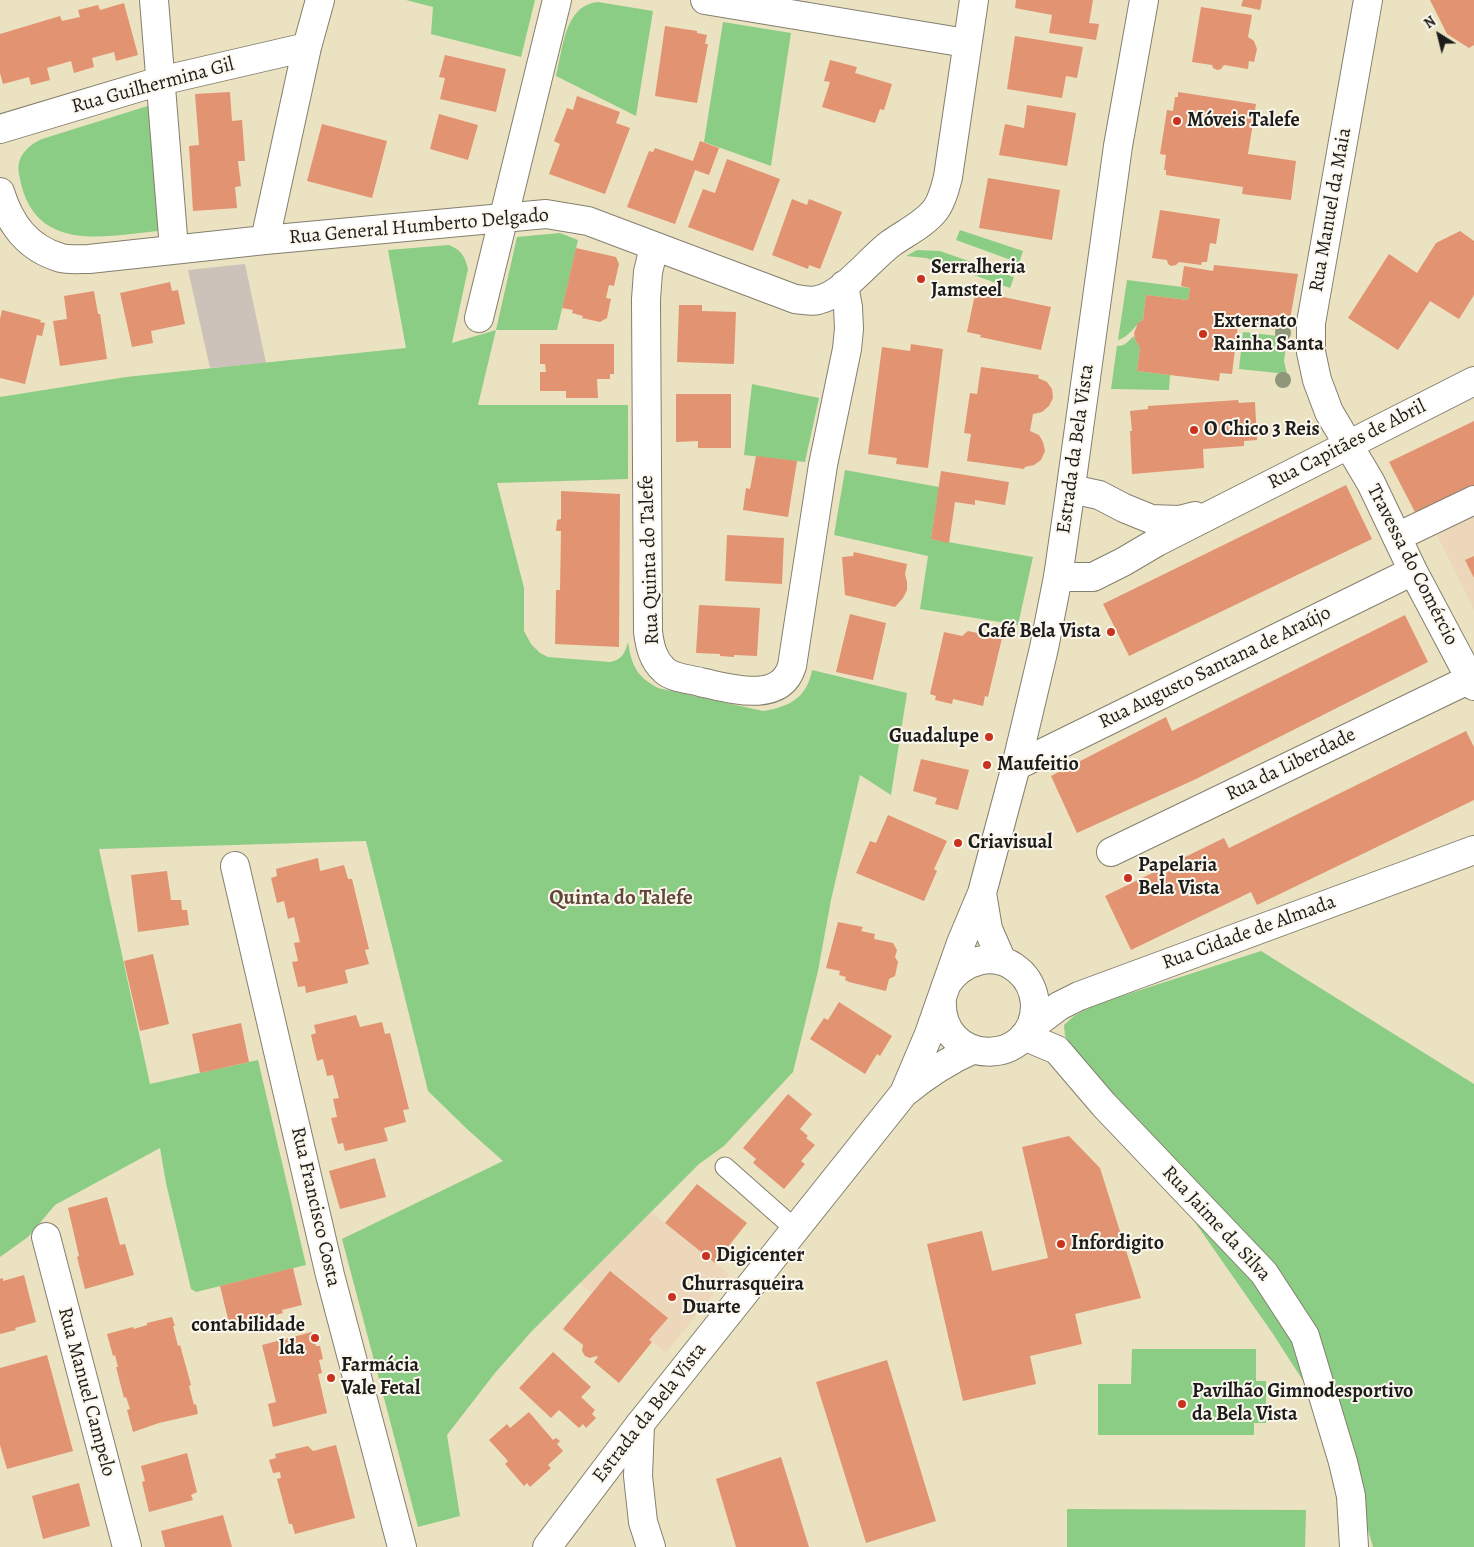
<!DOCTYPE html>
<html>
<head>
<meta charset="utf-8">
<style>
	body { margin:0 }
	#map { position:relative; width:1474px; height:1547px; overflow:hidden; background:#ebe2c1; font-family:Alegreya,serif }
	canvas { display:block }
	.north { position:absolute; left:1414px; top:10px; width:50px; height:50px; -webkit-text-stroke:4px #fbf7ec; paint-order:stroke; rotate:324deg; font-size:14px; font-weight:700; line-height:20px; text-align:center; color:#1c1c1c }
	.north::after { content:''; display:block; margin:auto; width:18px; height:22px; background:#1c1c1c; clip-path:polygon(50% 0,100% 100%,50% 72%,0 100%) }
</style>
</head>
<body>
<div id="map">
<canvas width="1474" height="1547"></canvas>
<div class="north">N</div>
</div>
<script>
const g = document.querySelector('canvas').getContext('2d');
g.lineJoin = 'round';
function paint(path, color) { g.fillStyle = color; g.fill(path, 'evenodd'); }
function strokePath(path, color, width, dash) { g.strokeStyle = color; g.lineWidth = width; g.lineCap = dash ? 'butt' : 'round'; g.setLineDash(dash || []); g.stroke(path); }
function write(font, color, halo, rows, align = 'center') {
  g.font = font + ' Alegreya,serif'; g.lineWidth = 4; g.setLineDash([]); g.textBaseline = 'middle'; g.strokeStyle = halo; g.fillStyle = color; for (const [text, x, y, turn = 0] of rows) {
    g.save(); g.translate(x, y); g.rotate((+turn || 0) * Math.PI / 180); g.textAlign = isNaN(turn) ? turn : align; if (halo) g.strokeText(text, 0, 0); g.fillText(text, 0, 0); g.restore();
  }
}
const built = new Path2D(`
	M1474,517V610L1437,535Z
	M651,1212L729,1274L666,1353L580,1283Z`);
const industrial = new Path2D(`
	M245,264L266,363L210,368L188,270Z`);
const green = new Path2D(`
	M406,0H535L521,57L431,34L433,7Z
	M598,2L653,11L636,116L556,76C563,50 564,5 598,2Z
	M723,22L791,33L771,166L704,142Z
	M154,104L166,230C106,236 32,256 19,174C16,157 27,146 42,139Z
	M960,230L1023,251L1019,263L956,240Z
	M560,233L578,240L557,330H496L478,405H628V479L497,483L524,588V631L531,644L540,653L548,657L610,662C622,660 625,653 628,642C632,666 636,676 658,688L763,711C789,707 807,698 812,670L907,693L891,795L860,775L831,900L818,971L793,1072L724,1146L699,1164L531,1332L495,1373L447,1435L460,1516L418,1527L342,1239L503,1161L467,1129L428,1091L366,841L99,849L150,1084L258,1060L306,1265L196,1292L191,1289L166,1183L160,1148L55,1205L28,1237L0,1257V397L126,377L406,348L388,250L449,245C461,250 465,256 468,269L452,343L496,330L517,237Z
	M917,250L940,251L1014,277L1010,288L926,258L906,256Z
	M1127,280L1190,288L1188,300L1146,295L1143,320C1134,326 1129,337 1118,340Z
	M1243,332L1287,337L1284,361L1287,374L1239,369Z
	M1134,336L1135,340L1140,347L1137,371L1170,375L1169,390L1111,389L1117,346C1126,346 1128,341 1134,336Z
	M752,384L819,398L805,462L744,455Z
	M845,470L939,487L931,539L1033,557L1018,625L920,609L928,556L834,535Z
	M1261,951L1474,1084V1547H1373L1356,1488L1309,1390L1273,1334L1065,1036L1064,1025L1074,1016L1094,1005Z
	M1132,1349H1256V1381H1266V1423H1254V1435H1098V1384H1131Z
	M1067,1509L1306,1510L1305,1547H1067Z`);
const building = new Path2D(`
	M1016,0H1093L1089,23L1099,24L1096,40L1049,33L1052,15L1015,8Z
	M1243,0H1262L1260,10L1241,6Z
	M1430,0H1474V45L1469,48L1447,34Z
	M124,3L138,55L116,61L114,52L92,58L94,67L74,73L71,61L47,68L50,80L31,85L29,77L3,84L0,73V34L60,16L62,21L80,17L78,10L98,5L100,10Z
	M1201,7L1252,15L1248,37L1254,41L1257,49L1254,62L1249,61L1248,69L1224,65L1221,69L1217,70L1213,68L1212,65L1192,62Z
	M665,26L697,31V33L707,35L705,44H708L697,103L655,96Z
	M1015,36L1083,47L1077,78L1066,76L1062,98L1007,89Z
	M445,55L506,69L496,112L440,99L445,78L439,77Z
	M830,60L857,67L855,73L892,84L884,110L880,109L875,123L822,107L830,82L824,81Z
	M230,92L232,121L242,120L245,161H238L241,186L235,187L237,208L193,211L189,146L199,145L195,94Z
	M1178,92L1256,104L1248,154L1296,161L1291,200L1242,194L1243,187L1166,175V170H1164L1166,155L1160,154L1167,110L1173,111L1175,97H1178Z
	M577,96L620,112L616,123L630,128L605,194L549,174L560,144L554,141L567,108L573,110Z
	M1027,105L1076,113L1067,166L999,155L1005,124L1024,128Z
	M439,114L478,125L468,160L430,149Z
	M322,124L387,141L372,198L307,181Z
	M700,141L719,148L709,175L695,170L675,224L627,207L649,151L653,152L655,148L693,161Z
	M727,159L780,179L753,251L688,227L703,189L715,193Z
	M988,178L1060,190L1052,240L979,228Z
	M792,199L807,205L809,199L842,212L820,269L809,265L808,269L772,255Z
	M1160,210L1220,219L1216,244L1210,243L1207,262H1202L1201,265L1179,262L1176,265L1171,266L1168,264L1167,260L1152,258Z
	M1460,231L1474,241V295L1459,319L1430,301L1398,350L1348,318L1389,254L1417,273L1436,243Z
	M576,248L616,257L619,264L614,286L609,285L606,298L611,299L607,318L600,322L582,318L583,316L572,313L573,310L562,308Z
	M1214,265L1298,274L1288,331L1238,325L1232,374L1220,373L1219,381L1137,371L1140,347L1135,340L1134,333L1138,323L1143,320L1146,295L1188,300L1190,288L1181,286L1184,266L1213,271Z
	M170,282L172,291L178,290L185,324L151,331L153,343L132,347L120,293Z
	M94,291L98,314H100L107,359L60,366L53,321L67,319L64,296Z
	M975,294L988,297L989,294L1051,307L1041,350L980,337L981,335L967,332Z
	M679,305H702V311L736,312L734,364L677,362Z
	M2,310L41,320L40,322L45,323L42,336L37,335L25,384L0,378V319Z
	M540,344H614V374H610V379H597L598,398H566V391H540V372H546L545,364H540Z
	M911,344L943,349L928,468L896,464L897,458L868,454L882,347L910,351Z
	M981,367L1039,375L1038,378L1047,382L1052,389L1053,398L1049,406L1042,412L1033,414L1030,431L1039,435L1043,442L1045,451L1041,460L1034,465L1025,467L1024,469L967,461L971,434L964,433L970,393L977,394Z
	M676,394H731V448H698V441L676,442Z
	M1238,400L1239,403L1255,402L1257,440L1244,441V446L1203,449L1204,468L1132,474L1130,431H1132L1130,411L1148,409V406Z
	M1474,421V489L1417,516L1389,462Z
	M756,456L797,461L788,517L743,510L746,488L750,489Z
	M941,471L1009,482L1005,505L975,500V505L955,502L949,543L931,539Z
	M1346,485L1372,539L1129,656L1103,604Z
	M561,491L620,494L619,647L555,644L556,590H560L561,531H556L557,520L561,519Z
	M727,535L784,538L782,584L725,581Z
	M854,552L907,564L905,574L907,582V590L903,598L895,607L845,595L842,557L853,556Z
	M1474,556V578L1465,560Z
	M699,605L760,608L757,656L734,655V657L720,656V654L696,653Z
	M850,614L886,623L873,680L836,672Z
	M1405,615L1428,662L1196,779L1077,833L1051,776L1166,717L1172,731Z
	M968,631L1002,638L988,697L985,696L983,706L953,699L952,704L935,700L936,696L930,694L944,632L962,636Z
	M1466,731L1474,747V800L1257,905L1251,892L1131,950L1105,896L1224,838L1229,848Z
	M921,759L969,770L958,810L935,804L937,798L913,791Z
	M888,815L947,841L934,869L937,871L924,901L856,873L870,841L876,843Z
	M318,858L320,871L344,865L348,879H352L369,949L365,950L369,964L345,970L348,983L306,993L305,986L298,987L292,962L298,961L294,943L300,942L294,917L288,919L284,901L277,903L271,878L277,876L276,869Z
	M167,871L171,900H181L182,910H187L189,925L138,932L131,875Z
	M838,922L863,927L861,931L875,934L874,939L893,943L897,950L895,957L898,962L895,976L889,979L886,991L849,982L845,980L846,977L839,975L840,971L826,968Z
	M153,954L169,1024L140,1031L124,961Z
	M839,1002L892,1036L880,1056L877,1054L865,1074L810,1039L824,1018L828,1020Z
	M356,1015L360,1027L382,1022L385,1034L390,1033L409,1109L403,1110L406,1122L384,1128L388,1141L345,1151L343,1143L338,1144L331,1118L337,1117L333,1099L339,1098L333,1075L327,1076L323,1059L317,1061L311,1035L316,1033L314,1025Z
	M241,1023L249,1062L200,1073L192,1034Z
	M788,1094L812,1114L800,1129L808,1136L806,1138L815,1145L801,1161L805,1164L784,1189L753,1163L756,1159L743,1148Z
	M1069,1136L1100,1168L1141,1298L1075,1314L1082,1344L1030,1356L1036,1384L963,1401L927,1244L982,1231L992,1271L1048,1258L1022,1147Z
	M375,1158L386,1197L340,1209L329,1171Z
	M697,1184L747,1223L715,1263L665,1223Z
	M107,1197L120,1245L125,1244L134,1275L85,1289L77,1257L79,1256L68,1208Z
	M293,1268L302,1305L282,1310L283,1313L261,1319L259,1315L229,1323L220,1286Z
	M610,1271L668,1318L649,1340L652,1342L619,1383L594,1362L598,1357L596,1356L590,1358L585,1356L582,1351L583,1345L563,1329Z
	M24,1275L36,1322L15,1328L16,1330L0,1334V1279L3,1278V1281Z
	M172,1317L175,1326H173L178,1346L180,1345L191,1385L189,1386L194,1405L196,1404L198,1414L159,1423L133,1432L127,1410L130,1409L126,1397L124,1398L116,1367H118L115,1355L113,1356L107,1334L133,1327L134,1329L147,1325V1323Z
	M312,1332L316,1346H320L323,1359L319,1360L322,1373L318,1374L327,1413L273,1427L268,1404L276,1402L262,1345Z
	M553,1352L591,1387L581,1397L595,1410L592,1414L596,1418L586,1428L583,1424L579,1428L559,1410L551,1418L519,1388Z
	M47,1355L73,1451L7,1469L0,1445V1368Z
	M887,1360L936,1521L866,1543L816,1382Z
	M529,1412L553,1440L556,1438L560,1441L557,1444L563,1451L548,1465L551,1468L530,1487L527,1483L524,1486L505,1464L508,1461L489,1440L507,1424L510,1428Z
	M336,1445L355,1518L295,1534L292,1524H289L277,1479L281,1478L280,1472L273,1473L269,1460L276,1458L275,1454L308,1446L313,1451Z
	M187,1453L197,1492L191,1495L193,1500L149,1512L142,1482L145,1481L141,1466Z
	M781,1457L809,1547H736L716,1479Z
	M79,1483L90,1526L43,1539L32,1496Z
	M223,1515L232,1547H165L161,1531Z`);
const service = new Path2D(`
	M725,1167L795,1229`);
const pedestrian = new Path2D(`
	M154,0L174,249
	M1397,537L1474,500`);
const minor = new Path2D(`
	M705,0L966,43
	M1368,0L1311,323V352L1317,380L1329,412L1371,483L1413,571L1474,686
	M0,129L160,81L307,47
	M0,192C10,224 27,248 61,258C69,260 80,259 89,259L265,240L546,214L588,221L795,299C803,300 811,302 818,300C844,294 869,260 890,244C905,233 925,224 936,209C943,199 945,188 948,177L974,0
	M265,240L307,47L320,0
	M654,247L648,272L646,299L648,632C650,647 653,660 664,670C672,678 689,679 700,682C729,688 780,705 792,666L823,465L847,349L849,329L848,307L844,285
	M479,318L557,0
	M1071,489L1099,495L1124,508L1151,519L1179,520L1195,516
	M1058,577H1093L1123,562L1157,542L1474,381
	M1016,766L1413,571
	M1111,852L1470,679
	M235,866L330,1275L402,1547
	M1030,1028L1059,1006L1079,996L1474,850
	M1024,1036L1057,1050L1104,1105L1264,1273L1305,1336L1343,1462L1351,1496L1354,1547
	M46,1237L127,1547
	M640,1424L638,1476L643,1522L651,1547`);
const tertiary = new Path2D(`
	M982,893L988,929L1002,961
	M942,998C937,1068 1036,1069 1035,1004C1034,991 1028,978 1018,970C995,950 962,960 946,985
	M904,1093L929,1034L961,943L982,893L1016,766L1044,648L1058,577L1068,508L1118,146L1144,0
	M547,1547L640,1424L904,1093C925,1076 947,1061 972,1050`);
const trees = [
	[1283,333],
	[1283,380]
];
const markers = [
	[1177,121,5,"#c8321e"],
	[921,279,5,"#c8321e"],
	[1203,334,5,"#c8321e"],
	[1194,430,5,"#c8321e"],
	[1111,632,5,"#c8321e"],
	[989,737,5,"#c8321e"],
	[987,765,5,"#c8321e"],
	[958,843,5,"#c8321e"],
	[1128,878,5,"#c8321e"],
	[1061,1244,5,"#c8321e"],
	[706,1256,5,"#c8321e"],
	[672,1297,5,"#c8321e"],
	[315,1338,5,"#c8321e"],
	[331,1378,5,"#c8321e"],
	[1182,1404,5,"#c8321e"]
];
const streetNames = [
	["Rua Guilhermina Gil",153,86,-15],
	["Rua Manuel da Maia",1331,210,-80],
	["Rua General Humberto Delgado",419,227,-5],
	["Rua Capitães de Abril",1347,445,-27],
	["Estrada da Bela Vista",1076,449,-82],
	["Rua Quinta do Talefe",650,560,-92],
	["Travessa do Comércio",1412,565,63],
	["Rua Augusto Santana de Araújo",1215,668,-26],
	["Rua da Liberdade",1291,765,-26],
	["Rua Cidade de Almada",1249,933,-20],
	["Rua Francisco Costa",315,1207,77],
	["Rua Jaime da Silva",1216,1224,47],
	["Rua Manuel Campelo",86,1392,75],
	["Estrada da Bela Vista",650,1413,-52]
];
const poiNames = [
	["Móveis Talefe",1187,121],
	["Serralheria",931,268],
	["Jamsteel",931,291],
	["Externato",1213,322],
	["Rainha Santa",1213,345],
	["O Chico 3 Reis",1204,430],
	["Café Bela Vista",1101,632,"right"],
	["Guadalupe",979,737,"right"],
	["Maufeitio",997,765],
	["Criavisual",968,843],
	["Papelaria",1138,866],
	["Bela Vista",1138,889],
	["Infordigito",1071,1244],
	["Digicenter",716,1256],
	["Churrasqueira",682,1285],
	["Duarte",682,1308],
	["contabilidade",305,1326,"right"],
	["lda",305,1349,"right"],
	["Farmácia",341,1366],
	["Vale Fetal",341,1389],
	["Pavilhão Gimnodesportivo",1192,1392],
	["da Bela Vista",1192,1415]
];
const neighbourhoodNames = [
	["Quinta do Talefe",621,899]
];
paint(built, '#edd7bb');
paint(industrial, '#ccc2b9');
paint(green, '#8ccd85');
paint(building, '#e29371');
strokePath(service, '#847f6e', 21);
strokePath(pedestrian, '#847f6e', 30);
strokePath(minor, '#847f6e', 30);
strokePath(tertiary, '#847f6e', 30);
strokePath(service, '#fff', 19);
strokePath(pedestrian, '#fff', 28);
strokePath(minor, '#fff', 28);
strokePath(tertiary, '#fff', 28);
g.fillStyle = '#8f977b';
for (const [x, y] of trees) { g.beginPath(); g.arc(x, y, 8, 0, 2 * Math.PI); g.fill(); }
for (const [x, y, r, color] of markers) { const dot = new Path2D(); dot.arc(x, y, r, 0, 2 * Math.PI); g.fillStyle = color; g.fill(dot); strokePath(dot, '#fbf7ec', 2); }
write('20px', '#1c1c1c', '#fbf7ec', streetNames);
write('bold 20px', '#1c1c1c', '#fbf7ec', poiNames, 'left');
write('bold 21px', '#61463a', '#fbf7ec', neighbourhoodNames);
</script>
</body>
</html>
